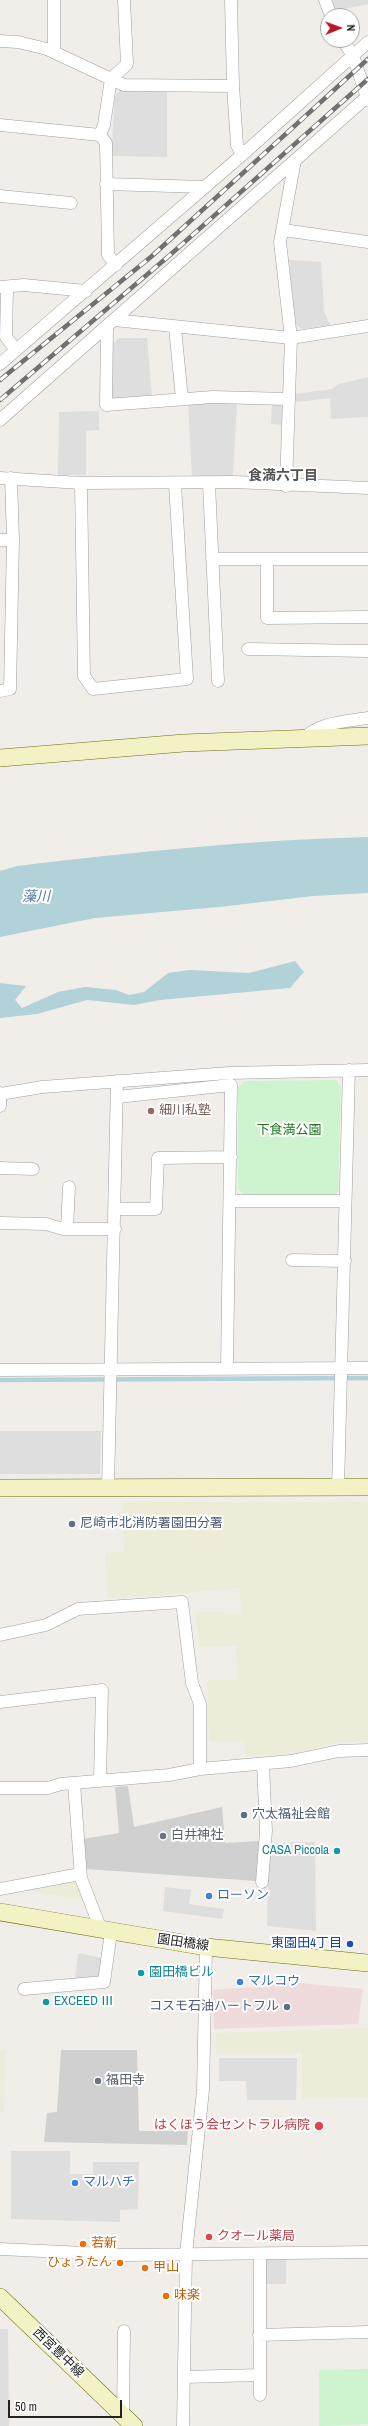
<!DOCTYPE html>
<html>
<head>
<meta charset="utf-8">
<style>
	body { margin:0 }
	#map { position:relative; width:368px; height:2426px; overflow:hidden; background:#f1eeea; font-family:"Archivo Narrow",sans-serif }
	canvas { display:block }
	.north { position:absolute; left:320px; top:8px; width:40px; height:40px; box-sizing:border-box; background:#fff; border:1px solid #a7a7a7; border-radius:50%; rotate:89deg; font-size:11px; font-weight:700; line-height:16px; text-align:center; color:#222 }
	.north::after { content:''; display:block; margin:auto; width:14px; height:18px; background:#b91a25; clip-path:polygon(50% 0,100% 100%,50% 72%,0 100%) }
	.scale { position:absolute; left:8px; top:2400px; width:114px; height:18px; box-sizing:border-box; border:2px solid #222; border-top:0; padding-left:5px; font-size:12px; line-height:14px; white-space:nowrap; color:#222; -webkit-text-stroke:3px #fff; paint-order:stroke }
</style>
</head>
<body>
<div id="map">
<canvas width="368" height="2426"></canvas>
<div class="north">N</div>
<div class="scale">50 m</div>
</div>
<script>
const g = document.querySelector('canvas').getContext('2d');
g.lineJoin = 'round';
function paint(path, color) { g.fillStyle = color; g.fill(path, 'evenodd'); }
function strokePath(path, color, width, dash) { g.strokeStyle = color; g.lineWidth = width; g.lineCap = dash ? 'butt' : 'round'; g.setLineDash(dash || []); g.stroke(path); }
function write(font, color, halo, rows, align = 'center') {
  g.font = font + ' "Archivo Narrow","Noto Sans JP",sans-serif'; g.lineWidth = 4; g.setLineDash([]); g.textBaseline = 'middle'; g.strokeStyle = halo; g.fillStyle = color; for (const [text, x, y, turn = 0] of rows) {
    g.save(); g.translate(x, y); g.rotate((+turn || 0) * Math.PI / 180); g.textAlign = isNaN(turn) ? turn : align; if (halo) g.strokeText(text, 0, 0); g.fillText(text, 0, 0); g.restore();
  }
}
const commercial = new Path2D(`
	M269,1980L363,1989L358,2024L214,2029L213,1990L269,1986Z`);
const religious = new Path2D(`
	M128,1786L134,1827L222,1807L225,1843L260,1841L256,1881L86,1869L83,1839L119,1833L115,1787Z
	M61,2050H137L139,2131H188L187,2145L44,2142L47,2113L57,2112Z`);
const farmland = new Path2D(`
	M122,1502H368V1742H342L294,1754L246,1756L244,1741L209,1742L207,1680H238L236,1646L200,1647L195,1612L241,1613L240,1588L107,1599L105,1553L124,1551Z
	M78,1879L86,1901L24,1890Z
	M368,2028V2097L302,2099V2053L216,2054V2033Z
	M0,2050H6L4,2112H0Z`);
const park = new Path2D(`
	M336,1080L341,1086L338,1193L332,1196L245,1195L238,1189V1088L244,1081Z
	M368,2369V2424L319,2426V2370Z`);
const parking = new Path2D(`
	M331,0H368V4L334,11Z
	M120,90H167V157L111,156L115,96Z
	M289,260L321,262L324,311L330,325L302,329L295,324Z
	M119,338H147L152,397L115,400L110,395L113,344Z
	M368,377V417L331,419L330,398L296,402L295,394L332,389L339,384Z
	M208,402L237,403L233,476L206,479H192L188,404Z
	M272,404L281,405L284,408V425L271,424Z
	M99,411V430L86,431V475H58L59,412Z
	M0,1431H101L100,1474H0Z
	M315,1842L316,1931L267,1926L269,1843Z
	M165,1887L191,1890L189,1904L224,1909L222,1919L163,1911Z
	M78,1953L103,1958L99,1977L75,1979Z
	M219,2058H297L296,2100H247L246,2081H219Z
	M11,2151H70V2174H93V2162H139L138,2209L120,2210V2222L11,2219Z
	M262,2256L286,2257V2284H262Z
	M0,2329H8L9,2426H0Z`);
const water = new Path2D(`
	M368,837V893L313,896L219,907L95,918L0,937V871L17,866C134,852 250,840 368,837Z
	M295,961L304,972L290,988L160,1000L134,1005L87,1000L37,1014L0,1018V983L26,986L15,1000L22,1008L58,992L85,987L116,990L129,995L144,992L168,973L190,970L249,973Z`);
const stream = new Path2D(`
	M0,1380L368,1378`);
const street = new Path2D(`
	M231,0L233,86L237,145L242,155
	M325,0L331,16
	M343,40L353,56L368,100
	M0,41L18,42L47,49L124,85L233,86
	M54,52V0
	M0,125L100,135
	M106,184L205,187
	M0,196L71,203
	M283,230L368,242
	M116,265L108,255L106,143L100,135L104,125L111,79L127,64L124,0
	M0,287L24,285L86,291
	M7,288L6,337L16,350
	M114,320L291,338L368,326
	M107,326L106,405L213,397L288,399
	M175,328L182,399
	M0,364L242,155L368,42
	M0,420L368,96
	M0,478L81,483L234,482L368,488
	M81,483L84,676L93,689L187,679L175,484
	M209,484L218,681
	M286,486L291,338L280,242L295,160
	M0,540H13
	M212,559H368
	M267,559V618L368,617
	M248,649L368,651
	M0,691L10,689L13,540L11,478
	M303,739C320,722 344,722 368,718
	M0,1094L42,1087L229,1073L368,1070
	M117,1097L231,1085L227,1369
	M0,1106V1093
	M0,1168L33,1169
	M230,1201H344
	M115,1209H156L158,1158L231,1157
	M0,1223L46,1224L63,1229H115
	M67,1229L69,1187
	M292,1260L345,1261
	M0,1370L368,1368
	M338,1487L349,1070
	M108,1488L117,1081
	M0,1635L46,1625L78,1609L182,1602L192,1683L200,1704V1769
	M0,1702L102,1690L100,1781
	M74,1783L81,1878L101,1930
	M0,1788H48L61,1784L169,1775L200,1769L291,1761L339,1751L368,1750
	M262,1882L266,1831L263,1764
	M0,1889L80,1874
	M24,1989L104,1982L111,1932
	M0,2249L127,2255L368,2252
	M260,2254V2395
	M259,2335L368,2332
	M184,2377L260,2375
	M123,2415L124,2331
	M183,2426L186,2254L203,2090L206,1947`);
const secondary = new Path2D(`
	M0,758L184,743L368,736
	M0,1488L368,1487
	M0,1912L206,1947L368,1963
	M0,2297L134,2426`);
const rail = new Path2D(`
	M0,380L152,256L368,59
	M0,400L170,255L368,79`);
const markers = [
	[151,1111,4,"#8d6e63"],
	[72,1524,4,"#5c6f8a"],
	[244,1815,4,"#5c6f8a"],
	[163,1836,4,"#6b7280"],
	[337,1851,4,"#0f9aa8"],
	[209,1896,4,"#3f7fe0"],
	[350,1944,4,"#1a4fb4"],
	[141,1973,4,"#0f9aa8"],
	[240,1982,4,"#3f7fe0"],
	[46,2002,4,"#0f9aa8"],
	[287,2007,4,"#5c6f8a"],
	[98,2081,4,"#6b7280"],
	[319,2126,5,"#e0444e"],
	[75,2183,4,"#3f7fe0"],
	[209,2237,4,"#e0444e"],
	[83,2244,4,"#e8710a"],
	[120,2263,4,"#e8710a"],
	[145,2268,4,"#e8710a"],
	[166,2296,4,"#e8710a"]
];
const educationNames = [
	["細川私塾",159,1111]
];
const parkNames = [
	["下食満公園",289,1131]
];
const serviceNames = [
	["尼崎市北消防署園田分署",80,1524],
	["穴太福祉会館",252,1815],
	["コスモ石油ハートフル",279,2007,"right"]
];
const worshipNames = [
	["白井神社",171,1836],
	["福田寺",106,2081]
];
const cultureNames = [
	["CASA Piccola",329,1851,"right"],
	["園田橋ビル",149,1973],
	["EXCEED Ⅲ",54,2002]
];
const shopNames = [
	["ローソン",217,1896],
	["マルコウ",248,1982],
	["マルハチ",83,2183]
];
const streetNames = [
	["園田橋線",183,1943,8],
	["西宮豊中線",58,2353,44]
];
const transitNames = [
	["東園田4丁目",342,1944]
];
const healthNames = [
	["はくほう会セントラル病院",310,2126],
	["クオール薬局",217,2237,"left"]
];
const foodNames = [
	["若新",91,2244],
	["ひょうたん",112,2263,"right"],
	["甲山",153,2268],
	["味楽",174,2296]
];
const neighbourhoodNames = [
	["食満六丁目",283,476]
];
const waterNames = [
	["藻川",36,897]
];
paint(commercial, '#efdbdc');
paint(religious, '#d0d0d0');
paint(farmland, '#ececd8');
paint(park, '#cdf4ce');
paint(parking, '#dedede');
paint(water, '#b0d2d8');
strokePath(stream, '#b0d2d8', 4.5);
strokePath(street, '#9f9f9f', 13);
strokePath(secondary, '#6a6e13', 18);
strokePath(street, '#fff', 12);
strokePath(secondary, '#f3f2c5', 17);
strokePath(rail, '#707070', 4.5);
strokePath(rail, '#fff', 3, [9]);
for (const [x, y, r, color] of markers) { const dot = new Path2D(); dot.arc(x, y, r, 0, 2 * Math.PI); g.fillStyle = color; g.fill(dot); strokePath(dot, '#fff', 1.5); }
write('13px', '#785e54', '#fff', educationNames, 'left');
write('13px', '#1a751b', '#fff', parkNames);
write('13px', '#4e5e75', '#fff', serviceNames, 'left');
write('13px', '#5b616d', '#fff', worshipNames, 'left');
write('13px', '#0d838f', '#fff', cultureNames, 'left');
write('13px', '#366cbe', '#fff', shopNames, 'left');
write('13px', '#222', '#fff', streetNames);
write('13px', '#164399', '#fff', transitNames, 'right');
write('13px', '#be3a42', '#fff', healthNames, 'right');
write('13px', '#c56008', '#fff', foodNames, 'left');
write('bold 14px', '#555', '#fff', neighbourhoodNames);
write('italic 14px', '#527997', '#fff', waterNames);
</script>
</body>
</html>
